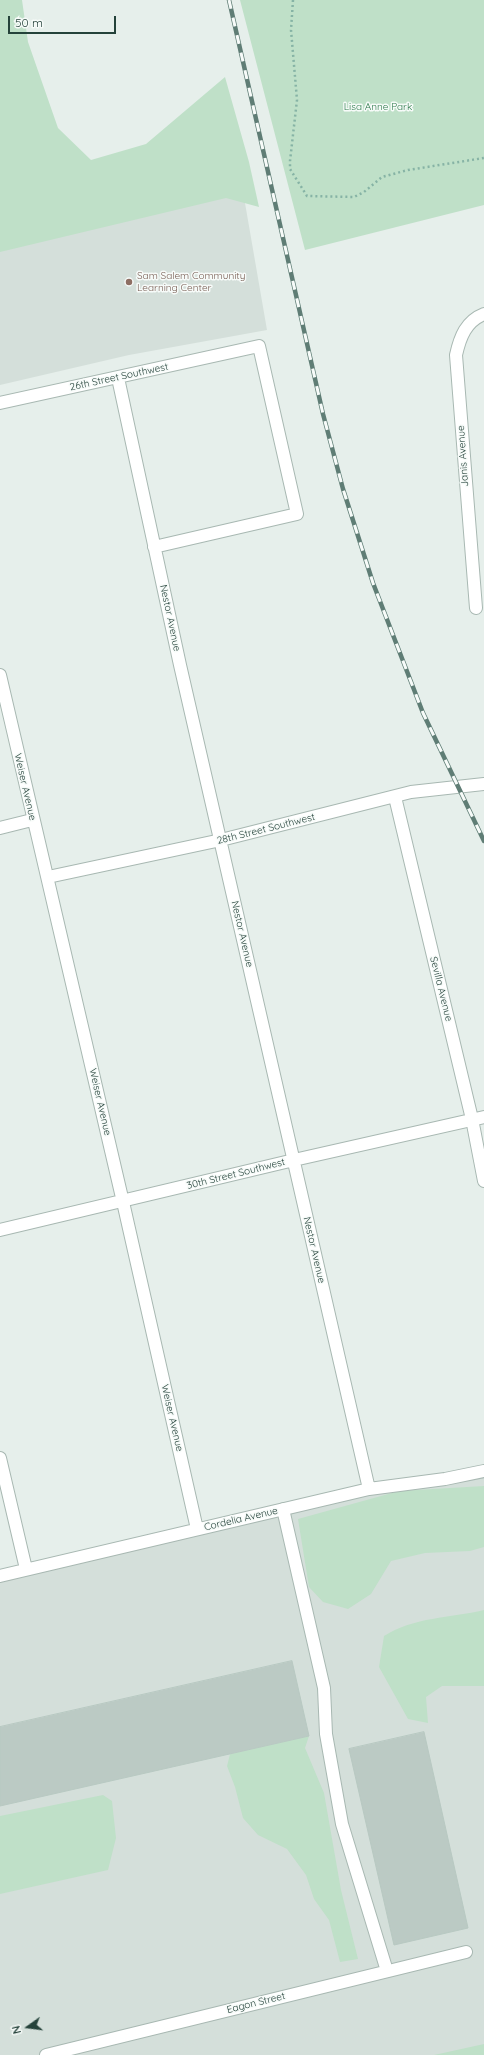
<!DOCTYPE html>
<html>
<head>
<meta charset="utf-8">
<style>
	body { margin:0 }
	#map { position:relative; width:484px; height:2055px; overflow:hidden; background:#e6efeb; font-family:Quicksand,sans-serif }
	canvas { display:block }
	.north { position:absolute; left:8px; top:2007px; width:40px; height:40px; -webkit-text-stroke:3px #f7fbf9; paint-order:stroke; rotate:256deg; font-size:11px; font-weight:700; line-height:16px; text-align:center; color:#24423a }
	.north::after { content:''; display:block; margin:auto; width:14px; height:18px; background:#24423a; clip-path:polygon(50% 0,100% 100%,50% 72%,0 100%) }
	.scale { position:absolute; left:8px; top:16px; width:108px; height:18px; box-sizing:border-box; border:2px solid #24423a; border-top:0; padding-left:5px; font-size:12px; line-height:14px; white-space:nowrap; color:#24423a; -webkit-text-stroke:3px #f7fbf9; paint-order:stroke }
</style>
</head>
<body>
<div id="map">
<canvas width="484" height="2055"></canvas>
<div class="north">N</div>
<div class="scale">50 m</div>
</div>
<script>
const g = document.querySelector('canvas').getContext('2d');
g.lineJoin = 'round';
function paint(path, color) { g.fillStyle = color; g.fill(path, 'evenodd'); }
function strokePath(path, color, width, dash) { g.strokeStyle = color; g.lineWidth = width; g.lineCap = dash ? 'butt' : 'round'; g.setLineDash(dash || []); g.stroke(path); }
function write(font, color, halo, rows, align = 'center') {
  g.font = font + ' Quicksand,sans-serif'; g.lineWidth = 3; g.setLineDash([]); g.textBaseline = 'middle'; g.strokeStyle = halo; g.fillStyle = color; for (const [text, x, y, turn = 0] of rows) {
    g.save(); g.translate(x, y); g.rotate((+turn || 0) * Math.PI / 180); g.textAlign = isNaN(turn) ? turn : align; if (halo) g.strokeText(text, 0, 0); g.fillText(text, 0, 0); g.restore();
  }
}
const built = new Path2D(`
	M241,180L267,330L129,355L0,385V234Z
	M484,1471V2055H0V1576L182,1532Z`);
const green = new Path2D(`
	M0,0H22L28,42L58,128L91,160L146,144L225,77L249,162L259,207L226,198L0,252Z
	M240,0H484V205L305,250Z
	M484,1486V1547L470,1551L425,1553L391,1561L371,1594L348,1609L323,1602L309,1587L298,1519L399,1491Z
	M484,1610V1686H442L426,1697L428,1723L408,1719L379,1667L384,1636C414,1617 450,1618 484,1610Z
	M309,1736L305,1748L324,1793L341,1890L358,1959L340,1962L329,1920L314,1899L306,1875L287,1849L258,1835L243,1818L235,1787L227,1766L230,1754Z
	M103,1795L112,1801L116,1838L108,1870L0,1894V1816Z
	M484,2044V2055H434Z`);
const building = new Path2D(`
	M292,1661L309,1736L0,1806V1727Z
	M424,1732L468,1928L394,1945L349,1749Z`);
const path = new Path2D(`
	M293,0L291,30L297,100L290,161V169L307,196L354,197L364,192L382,177L408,170L484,158`);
const minor = new Path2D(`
	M118,378L180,665L369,1489
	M0,403L259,346L297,514L154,547
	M476,608L456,355C460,337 466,321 484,314
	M0,675L123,1202L197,1529
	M395,797L472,1119L484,1181
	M0,828L32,820
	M48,877L221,840L411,792L484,784
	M0,1230L294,1160L484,1117
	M0,1458L26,1569
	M283,1509L324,1688L326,1734L342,1824L387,1971
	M0,1576L369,1489L445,1479L484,1471
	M46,2055L466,1952`);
const rail = new Path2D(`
	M229,0L323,414L343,489L373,583L423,713L484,841`);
const markers = [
	[129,282,4,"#8d6e63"]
];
const parkNames = [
	["Lisa Anne Park",378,107]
];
const educationNames = [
	["Sam Salem Community",137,276],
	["Learning Center",137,288]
];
const streetNames = [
	["26th Street Southwest",119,377,-12],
	["Janis Avenue",463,456,-94],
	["Nestor Avenue",170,618,78],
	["Weiser Avenue",25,787,77],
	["28th Street Southwest",266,829,-14],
	["Nestor Avenue",242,934,77],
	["Sevilla Avenue",441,989,76],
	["Weiser Avenue",100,1102,77],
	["30th Street Southwest",236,1174,-14],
	["Nestor Avenue",314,1250,77],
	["Weiser Avenue",172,1418,77],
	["Cordelia Avenue",241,1519,-13],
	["Eagon Street",256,2003,-14]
];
paint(built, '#d4dfda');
paint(green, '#bfe0c8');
paint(building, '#bbcac4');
strokePath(building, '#b8c9c2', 1);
strokePath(minor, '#a8b8b2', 14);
strokePath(path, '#86b3a5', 2.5, [2, 3]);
strokePath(minor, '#fff', 12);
strokePath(rail, '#5f7d75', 4.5);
strokePath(rail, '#f7fbf9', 3, [9]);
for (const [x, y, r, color] of markers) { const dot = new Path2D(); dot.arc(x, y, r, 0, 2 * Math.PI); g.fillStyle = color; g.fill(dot); strokePath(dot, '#f7fbf9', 1.5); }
write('10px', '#2d7a4b', '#f7fbf9', parkNames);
write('10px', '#785e54', '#f7fbf9', educationNames, 'left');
write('10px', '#24423a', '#f7fbf9', streetNames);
</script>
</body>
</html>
